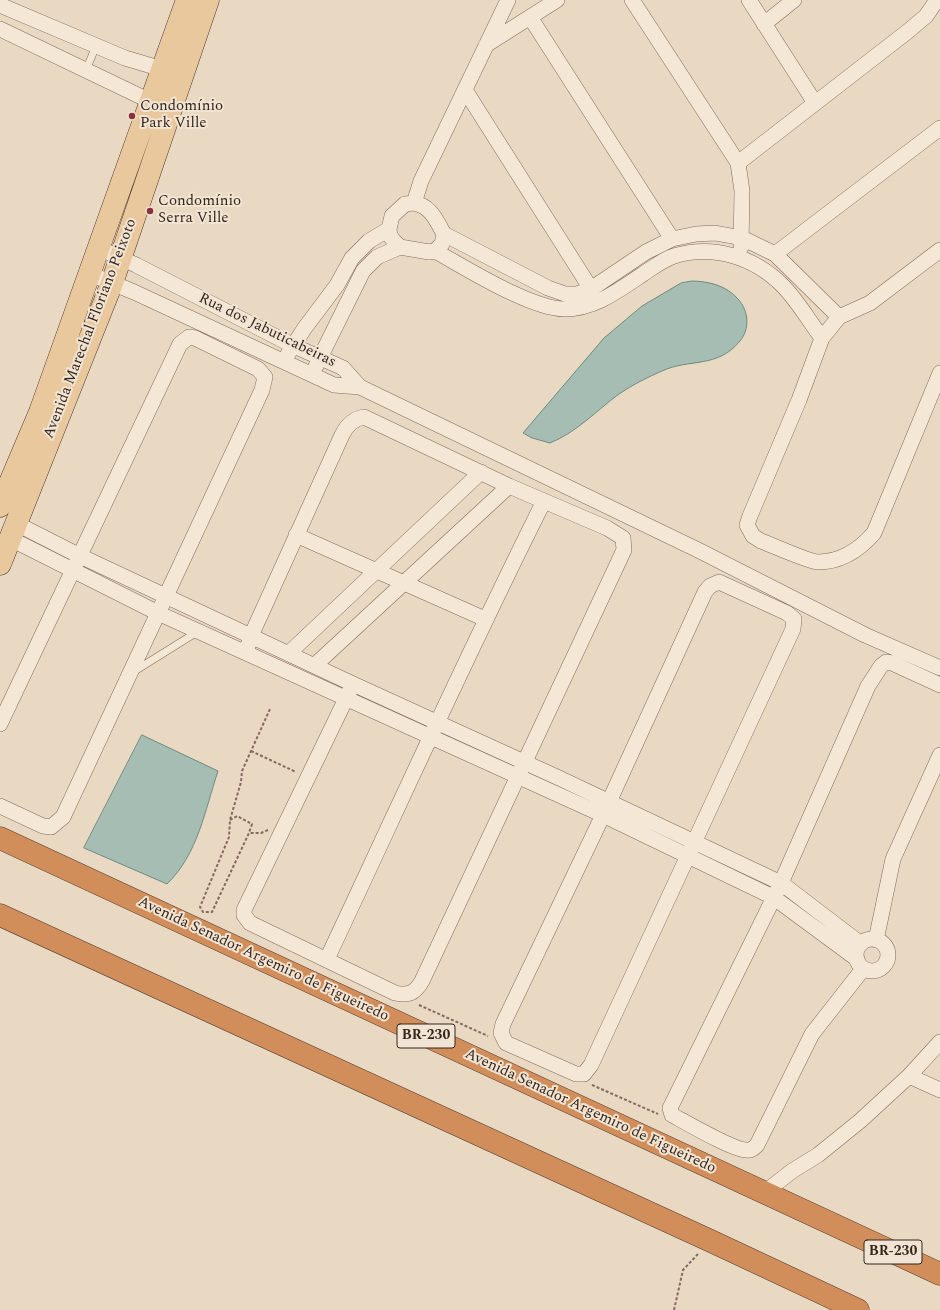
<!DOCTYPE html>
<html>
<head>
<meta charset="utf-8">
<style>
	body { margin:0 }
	canvas { display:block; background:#e9d9c3 }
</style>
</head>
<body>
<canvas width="940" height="1310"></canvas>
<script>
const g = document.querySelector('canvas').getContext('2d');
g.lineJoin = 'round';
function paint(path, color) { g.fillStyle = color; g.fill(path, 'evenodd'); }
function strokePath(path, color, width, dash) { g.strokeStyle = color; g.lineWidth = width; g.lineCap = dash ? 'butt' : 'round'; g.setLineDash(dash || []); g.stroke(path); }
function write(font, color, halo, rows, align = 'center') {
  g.font = font + ' Spectral,serif'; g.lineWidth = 4; g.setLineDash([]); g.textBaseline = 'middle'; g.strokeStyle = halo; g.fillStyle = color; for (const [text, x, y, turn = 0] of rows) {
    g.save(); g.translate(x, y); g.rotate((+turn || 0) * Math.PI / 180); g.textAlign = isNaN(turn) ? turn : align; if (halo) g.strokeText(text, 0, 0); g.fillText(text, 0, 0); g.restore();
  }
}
const water = new Path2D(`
	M692,281C709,281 727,286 738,299C749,311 750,329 740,341C717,369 690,358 662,371C648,377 632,385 619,394C596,411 577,432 550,443L532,438L523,433L604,338L642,306L681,283Z
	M142,735L218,771C205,810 198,854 167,884L84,848Z`);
const path = new Path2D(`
	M251,751L296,772
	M230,820L237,816L252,824L249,833
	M268,830L261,833H249L212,912H203L200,907L229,837L230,820L241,782L242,771L270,709
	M419,1005L488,1036
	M592,1085L658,1114
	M674,1310L683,1270L698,1254`);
const lane = new Path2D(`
	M86,70L96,46
	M133,672L197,632`);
const street = new Path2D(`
	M632,0L738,163L742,191L741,247
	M749,0L815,103
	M0,5L125,58L162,69
	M530,17L672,239
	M764,24L794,0
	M0,29L152,102
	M486,45L557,0
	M465,90L591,289
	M738,163L907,32L926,16L937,0
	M414,203L421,181L508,0
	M414,203C431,206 436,220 444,234L442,244L435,251L429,252L400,247L394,241L390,236L389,229L392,216L405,204Z
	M444,234L548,288L565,294H577L591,289L646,252L672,239L696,234L715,233L742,238L775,254L839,317
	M99,248L136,265L292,345L343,368L360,387
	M940,250L870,303L839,317L822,338L799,400L750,516L747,525L753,536L761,541C772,545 809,562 818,562C841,562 860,549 874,533L940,373
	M435,251C466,268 531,309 564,309C595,309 619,290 643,274C652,268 664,259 674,256C713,244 754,257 782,285C798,301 809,321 822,338
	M775,254L940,128
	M90,274L134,292L334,385L360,387L698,550L865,635L940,668
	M288,354L304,329L337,285L352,258L369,241L389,229
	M316,366L363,271L377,257L400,247
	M17,524L78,555L353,684L559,778L781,883L861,944
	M296,535L485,619
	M11,539L158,613L603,815L773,897L857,959
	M719,582L787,613L794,619L793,629L591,1065L584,1074H576L506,1043L501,1033L503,1024L603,815L705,592L710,586Z
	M246,652L251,636L342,435C347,425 353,419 364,417L509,486L607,528L623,538L624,550L422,981C415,993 409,996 395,993L250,923L244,915V910L353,684
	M289,653L481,472
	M315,665L509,486
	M0,724L180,344L189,337L195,338L258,369L265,377L262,390L63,817L51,827L43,826L0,806
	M856 955a16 16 0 1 1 32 0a16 16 0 1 1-32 0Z
	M876,940L893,859L940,755
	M327,959C399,806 468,652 544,501
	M863,969L812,1034L757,1145C754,1148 751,1151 746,1150C733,1150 687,1123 672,1115L670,1108L674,1100L781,883L868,686L881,666L886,662L892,663L940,685
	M909,1076L940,1090
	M764,1193L792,1171L818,1155L860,1121L909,1076L940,1042`);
const primary = new Path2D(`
	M0,506L40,412L187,0
	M0,564L112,283L208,0`);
const highway = new Path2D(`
	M0,838L940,1274
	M0,915L713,1242L858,1310`);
const markers = [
	[132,116,4,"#8b313e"],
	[150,211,4,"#8b313e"]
];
const shields = [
	[426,1036,58],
	[893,1252,58]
];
const shieldNames = [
	["BR-230",426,1036],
	["BR-230",893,1252]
];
const poiNames = [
	["Condomínio",140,107],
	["Park Ville",140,124],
	["Condomínio",158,202],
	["Serra Ville",158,219]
];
const streetNames = [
	["Avenida Marechal Floriano Peixoto",91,329,-69],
	["Rua dos Jabuticabeiras",267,331,26],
	["Avenida Senador Argemiro de Figueiredo",263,960,25],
	["Avenida Senador Argemiro de Figueiredo",590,1112,25]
];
paint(water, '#a5bdb2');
strokePath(water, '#6d8a7f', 1);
strokePath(lane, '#826b5c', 8);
strokePath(street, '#826b5c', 16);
strokePath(primary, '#503a2f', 23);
strokePath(highway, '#503a2f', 23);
strokePath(path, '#826b5c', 2, [3, 2]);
strokePath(lane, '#f5e7d5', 7);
strokePath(street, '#f5e7d5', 15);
strokePath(primary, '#e9c89e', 22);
strokePath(highway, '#d18e5b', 22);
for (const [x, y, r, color] of markers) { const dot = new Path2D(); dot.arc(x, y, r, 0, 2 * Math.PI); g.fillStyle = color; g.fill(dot); strokePath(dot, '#f2e4d2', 1.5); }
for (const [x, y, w] of shields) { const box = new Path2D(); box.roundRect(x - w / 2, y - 12, w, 24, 3); g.fillStyle = '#f2e4d2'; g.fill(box); strokePath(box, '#33261e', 1); }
write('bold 14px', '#33261e', null, shieldNames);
write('15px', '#33261e', '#f2e4d2', poiNames, 'left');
write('15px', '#33261e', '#f2e4d2', streetNames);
</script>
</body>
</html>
